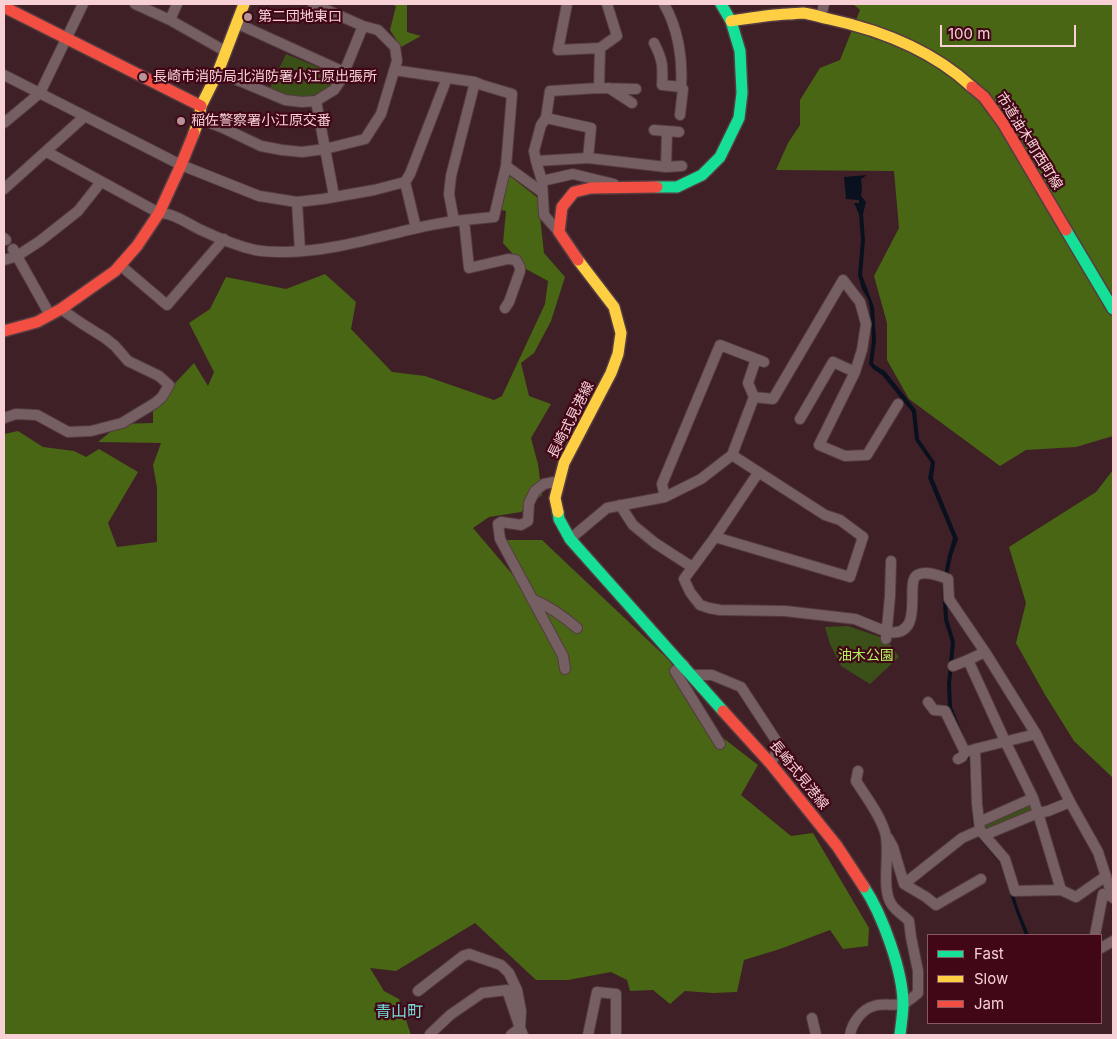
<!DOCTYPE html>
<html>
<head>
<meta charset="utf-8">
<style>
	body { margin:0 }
	#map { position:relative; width:1117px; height:1039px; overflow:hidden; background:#3f2027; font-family:Inter,sans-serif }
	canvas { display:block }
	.frame { position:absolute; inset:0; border:5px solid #f7d1d5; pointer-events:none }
	.legend { position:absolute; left:927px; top:934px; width:175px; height:90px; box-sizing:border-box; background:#410717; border:1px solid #8a5863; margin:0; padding:6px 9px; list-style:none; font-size:15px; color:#f7d1d5 }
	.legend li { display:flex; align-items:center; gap:10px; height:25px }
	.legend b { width:25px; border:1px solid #8a5863 }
	.scale { position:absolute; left:940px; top:25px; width:136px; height:22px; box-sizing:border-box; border:2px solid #f7d1d5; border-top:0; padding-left:6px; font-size:15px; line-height:18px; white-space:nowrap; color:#f7d1d5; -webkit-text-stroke:4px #410717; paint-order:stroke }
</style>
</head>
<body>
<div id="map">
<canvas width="1117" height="1039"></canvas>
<div class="frame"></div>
<ul class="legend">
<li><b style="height:6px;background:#16e098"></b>Fast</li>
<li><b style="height:6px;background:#ffcf43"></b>Slow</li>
<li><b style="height:6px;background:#f24e42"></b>Jam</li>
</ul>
<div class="scale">100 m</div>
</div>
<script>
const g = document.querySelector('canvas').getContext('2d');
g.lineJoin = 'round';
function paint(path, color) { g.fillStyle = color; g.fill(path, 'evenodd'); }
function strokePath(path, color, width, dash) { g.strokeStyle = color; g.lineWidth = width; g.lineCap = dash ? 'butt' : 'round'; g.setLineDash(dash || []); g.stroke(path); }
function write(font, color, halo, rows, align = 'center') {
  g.font = font + ' Inter,"Noto Sans JP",sans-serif'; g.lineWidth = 4.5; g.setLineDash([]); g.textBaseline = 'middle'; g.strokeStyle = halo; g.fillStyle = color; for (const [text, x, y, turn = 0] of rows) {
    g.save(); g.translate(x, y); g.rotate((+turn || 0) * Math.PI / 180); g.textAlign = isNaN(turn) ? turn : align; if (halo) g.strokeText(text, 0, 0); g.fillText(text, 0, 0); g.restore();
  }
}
const green = new Path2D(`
	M286,54L337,75C333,89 311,99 297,97C287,96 279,92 270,88Z
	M848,626L886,639L899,657L870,684L841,666L830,644L825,627Z
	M1030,803L1034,812L985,831L983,823Z`);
const forest = new Path2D(`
	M390,4H407V32L421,36L401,47L390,30L396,6Z
	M853,4H1113V436L1076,447L1026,450L1000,466L909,399L887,360V323L874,276L899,228L894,171L776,170L788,143L800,125V100L820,68L840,60L860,10Z
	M510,176L538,198L544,253L565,277L551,321L534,353L521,363L529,396L551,404L531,438L538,464L542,495L521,512L489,517L473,528L513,575L507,540H542L670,661L681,680L718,734L758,765L741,795L791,836L813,833L869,928L868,946L843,949L830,930L780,949L744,960L737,992L713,993L685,991L670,1004L653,990L630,991L627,980L611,972L568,980H536L475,923L396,971L370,968L384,991L399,999L411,1035H4V434L18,431L43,447L74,451L86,457L99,449L138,472L108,523L117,547L157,542V488L153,465L161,443L98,442L120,424L153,423V399L162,397L194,363L208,386L214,372L189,323L210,309L226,277L286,289L325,274L356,302L351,329L392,372L425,376L494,400L502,396L545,304L548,281L526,269L503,243L506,211L491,208Z
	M1113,470V778L1074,741L1044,693L1016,643L1026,603L1009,547L1096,492Z`);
const water = new Path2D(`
	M867,175L861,179L862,188L861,196L866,202L863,214L865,240L862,275L874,307L876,340L873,363L876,366L885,371L916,410L919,439L935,462L933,478L958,539L952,556L946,585L948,619L955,642L951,684L952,707L973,759L978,826L1004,861L1018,908L1029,935H1025L1015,909L1000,863L980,840L973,827L969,760L948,708L947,684L951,642L944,620L942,585L948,555L953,538L928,478L931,463L915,440L912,412L882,375L873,369L869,364L872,340L870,308L868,299L862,289L858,275L861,240L859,214L854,203H859V200L846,199L844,177Z`);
const street = new Path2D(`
	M135,4L170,20L225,51
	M821,17L824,4
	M170,20L177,4
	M236,23L344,72
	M654,43C663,60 663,67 662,85L681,87C683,59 678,28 664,4
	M600,48L617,36L607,4
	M218,72L285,100L302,102L316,101L334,90L341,80L363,26
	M4,75L181,165L259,196L297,202L323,199L374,190L405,182L410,174L447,78
	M599,88L636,89
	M609,88L632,103
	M316,101L334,196
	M680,115L683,89L681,87
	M199,119L221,127L261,146L282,150L302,152L325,149L365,139L381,114L397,61L395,47L378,30L363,26L313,4
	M4,123L40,93L83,4
	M654,130L679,132
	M47,152L159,213C174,213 188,224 201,230C218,238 237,246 255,250C265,252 275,252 286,252C332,251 373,238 417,228C429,225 442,223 454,221L449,194L451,176L475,82L394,70
	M588,158L666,167L667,131
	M536,161L534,151L541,125L546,118
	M506,166L542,192
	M666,167L682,166
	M542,181L536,161L588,158L591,128L546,118L550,91L599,88L600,48L558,50L567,4
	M405,182L416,228
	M4,189L85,116
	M297,202L300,251
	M464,220L469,268L508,259L516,260L520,267V271L509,302L505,308
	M454,221L494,217L506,166L512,94L482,85L475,82
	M559,232L544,215L542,181L573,174L614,184
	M4,238L6,240
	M13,249L50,315
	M4,260L17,256L40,241L78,211L101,182
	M120,265L167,305L224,239
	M754,397L748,383L756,359
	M4,418L16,414L37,415L68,432L91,431L122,423L155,403L162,397L169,385L159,376L128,361L115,346L105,338L81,323L61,309
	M800,419L833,362L855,372
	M732,455L754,397L773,399L843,280L860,302L866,324L862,350L855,372L819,445L845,456L867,455L898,404
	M758,473L715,537L684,579L690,592L700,605L709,608L720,610L785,611L855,619L887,632C927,638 904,583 917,575C926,570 940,576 948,579L949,599L985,652L1036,734L1070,802L1098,852L1113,898
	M559,481L544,484L535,491L529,503L528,521L521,525L501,522L498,524L500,539L563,656L565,669
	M665,497L662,484L720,345L764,362
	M620,505L633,525L655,543L692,567
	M570,539L607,508L665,497L701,479L732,455L825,515L840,520L863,537L850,577L715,537
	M532,599C549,606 563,616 577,628
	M886,639L890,596L891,561
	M985,652L968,660L1005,741L1033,798L1038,813L1061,890
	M684,665L675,671L720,744
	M953,666L968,660
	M692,675H712L741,687L779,745L771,764
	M928,702L934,710L945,711L965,752
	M1036,734L975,749L977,804L980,830L1005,859L1015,891L1061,890L1076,897L1106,876
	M958,759L962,757L965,752L972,750
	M979,822L1033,798
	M985,835L1038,813L1048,811L1070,802
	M888,838L893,847L904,884L926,897L936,905L981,879
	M904,884L962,838L980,830
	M1095,935L1103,894L1113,897
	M1101,948L1113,941
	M418,991L463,956L469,954L501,965L509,973L517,990L521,1011L520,1028L511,1035
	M812,1018L816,1035
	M430,1034L450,1015L482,993L507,990L520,1028L523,1035
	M588,1035L597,992L616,994V1035
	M850,1035C852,1023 862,1009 874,1006C883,1003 893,1006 902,1004C907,1003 913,997 918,993V971L911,937L909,921C904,916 896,911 892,905C880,889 891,852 885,832C879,813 866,797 856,781L858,771`);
const fast = new Path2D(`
	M657,187H677L702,175L720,157L739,118L742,93L740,51L731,21L721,4
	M1066,230L1113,309
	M558,512L559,519L570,539L723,711
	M864,887C882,914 903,971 903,1004C903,1014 901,1025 900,1035`);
const slow = new Path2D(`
	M731,21C750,18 768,15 788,14C793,14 798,13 803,13C812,14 820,17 829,19C880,30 933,51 972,87
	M194,133L199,119L201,106L218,72L244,4
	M558,512L555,498L564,463L611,373L618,354L621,333L614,307L578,260`);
const jam = new Path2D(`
	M4,7L201,106
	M972,87L984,97L1003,123L1066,230
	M578,260L559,232L562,207L574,192L591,188L657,187
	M4,331L37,322L61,309L115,271L137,246L159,213L181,165L194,133
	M723,711L771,764L837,846L864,887`);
const markers = [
	[248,17,5,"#b79398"],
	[143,77,5,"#b79398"],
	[181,121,5,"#b79398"]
];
const poiNames = [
	["第二団地東口",258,17],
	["長崎市消防局北消防署小江原出張所",153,77],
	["稲佐警察署小江原交番",191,121]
];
const streetNames = [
	["市道油木町西町線",1029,141,58],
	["長崎式見港線",571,420,-63],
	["長崎式見港線",799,775,51]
];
const parkNames = [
	["油木公園",866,656]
];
const quarterNames = [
	["青山町",399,1012]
];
paint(green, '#3b5019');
paint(forest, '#486613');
paint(water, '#0a111e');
strokePath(street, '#553c41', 12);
strokePath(fast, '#553c41', 14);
strokePath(slow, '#553c41', 14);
strokePath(jam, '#553c41', 14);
strokePath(street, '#765f62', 10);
strokePath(fast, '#16e098', 11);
strokePath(slow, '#ffcf43', 11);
strokePath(jam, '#f24e42', 11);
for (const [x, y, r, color] of markers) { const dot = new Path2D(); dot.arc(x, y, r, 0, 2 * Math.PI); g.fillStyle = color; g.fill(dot); strokePath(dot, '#410717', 2); }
write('14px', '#f7d1d5', '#410717', poiNames, 'left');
write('14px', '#f7d1d5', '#410717', streetNames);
write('14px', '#b0f562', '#410717', parkNames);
write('16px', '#72ddd8', '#410717', quarterNames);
</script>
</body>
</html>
